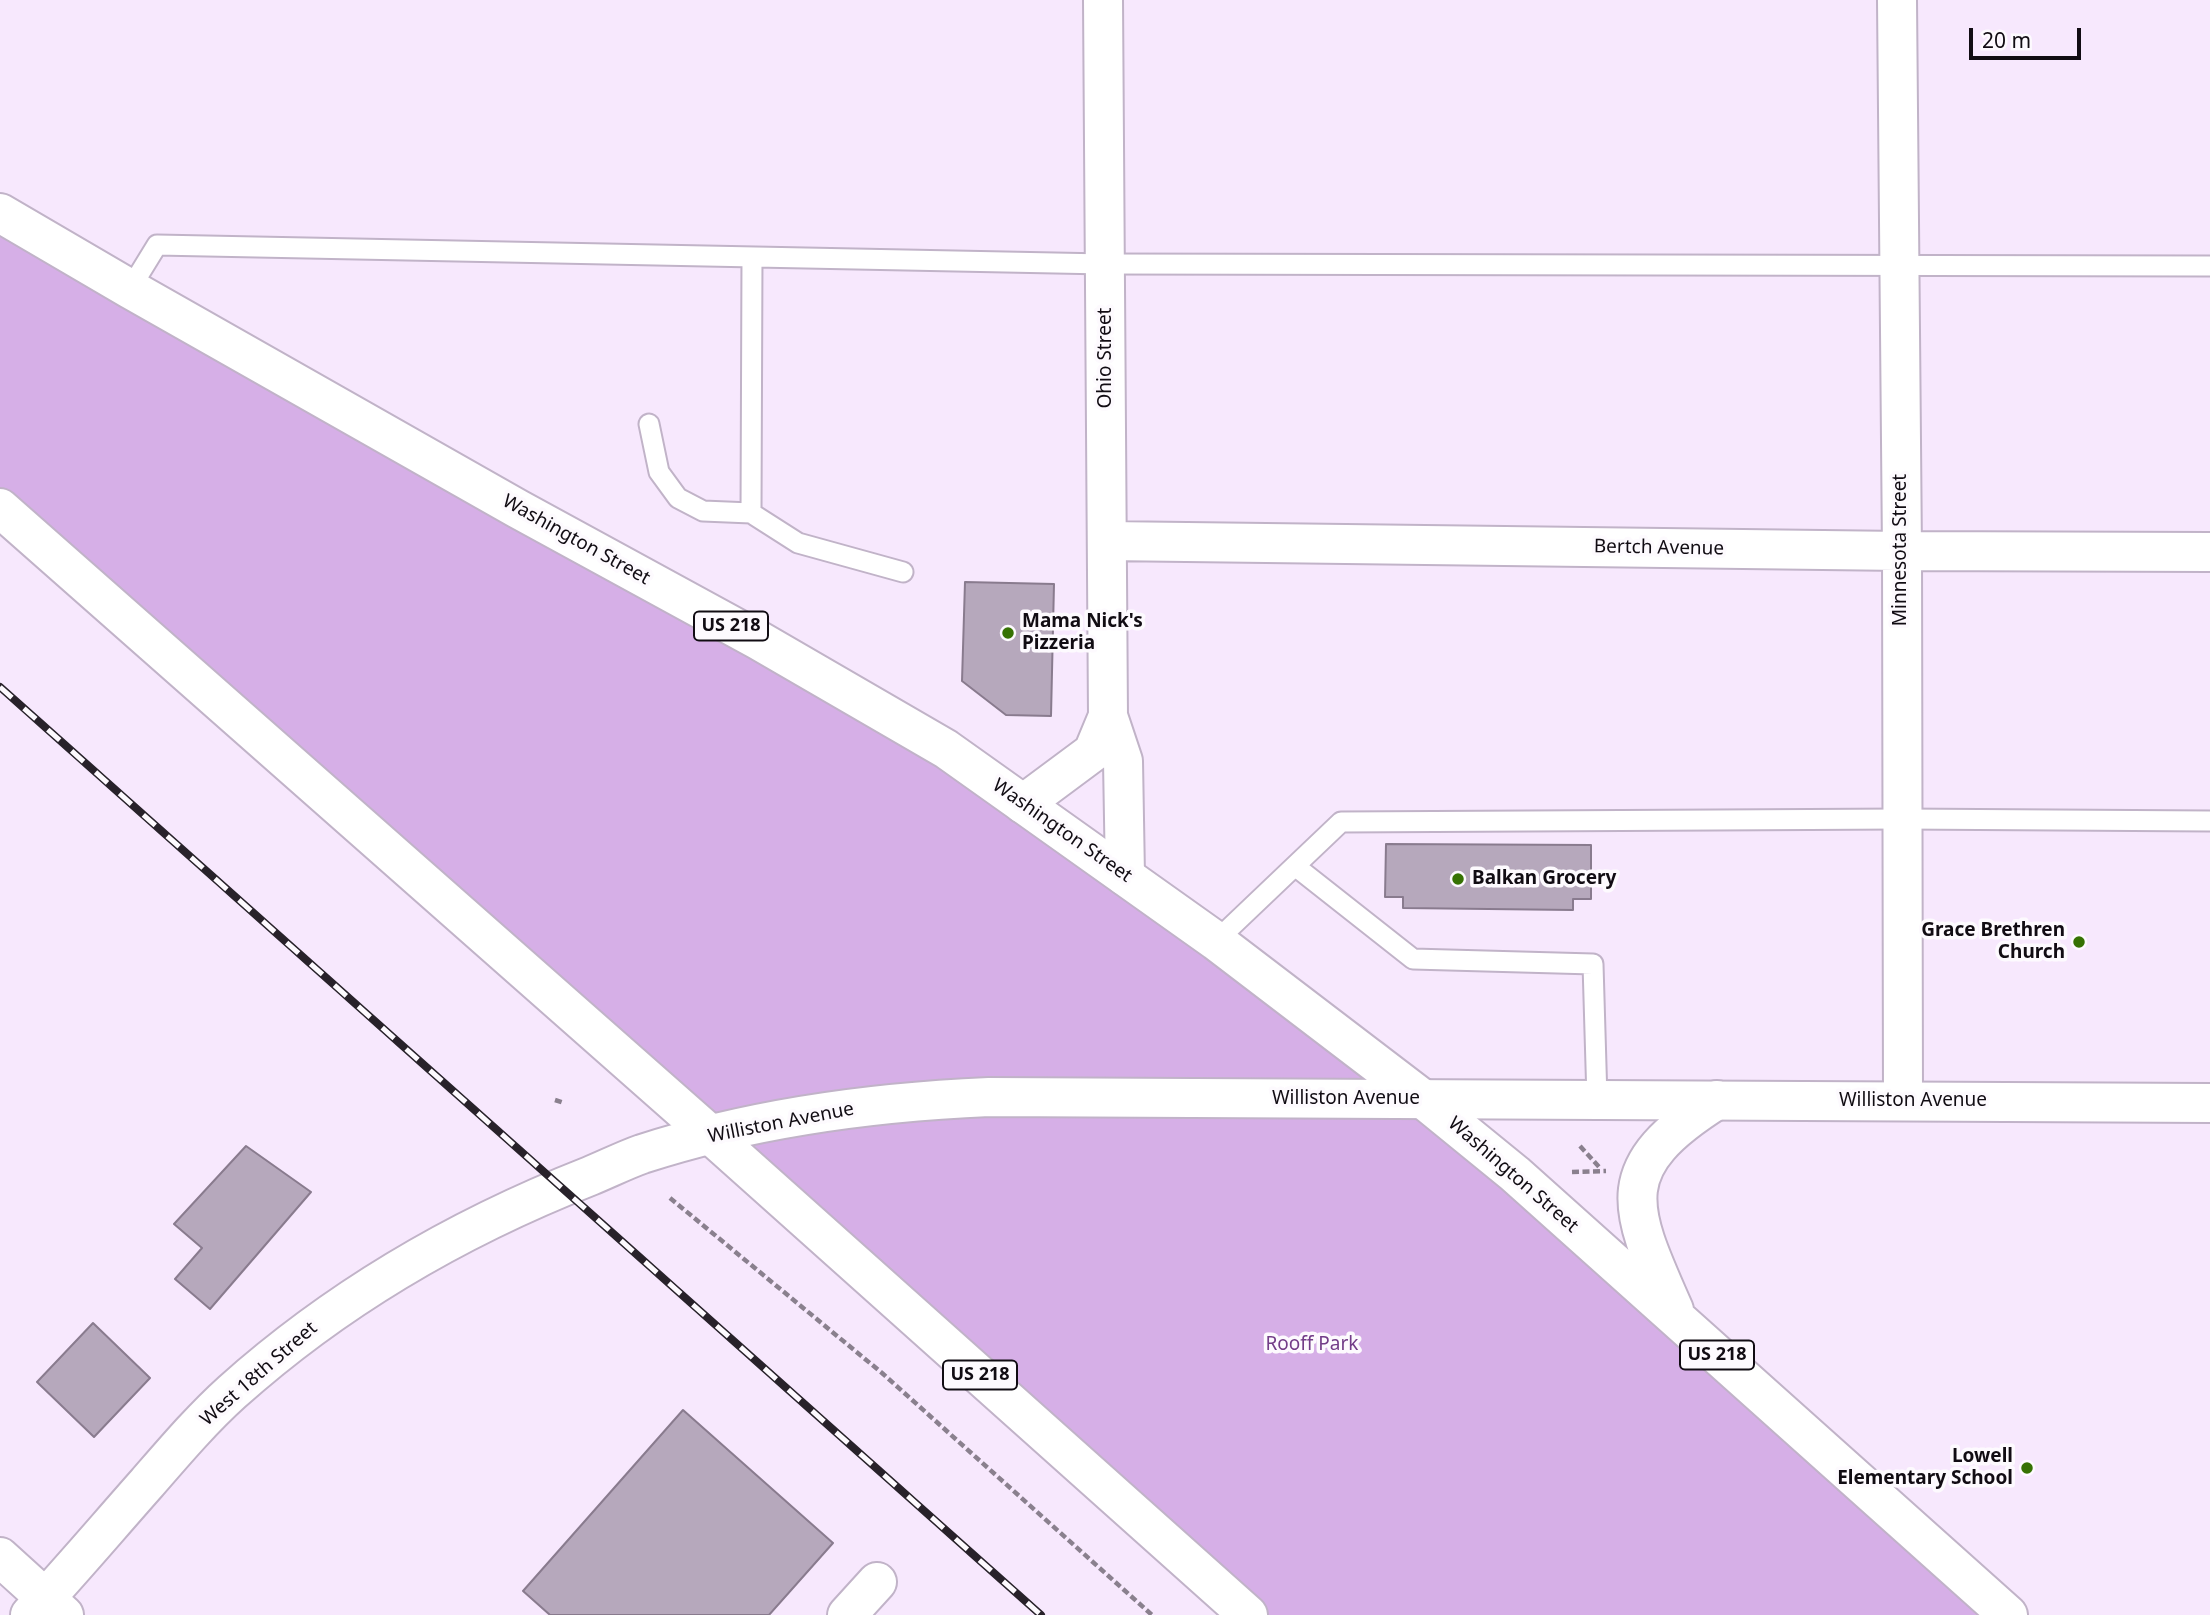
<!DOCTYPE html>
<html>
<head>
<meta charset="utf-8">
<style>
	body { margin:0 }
	#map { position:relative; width:2210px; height:1615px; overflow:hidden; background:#f7e8fd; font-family:"Noto Sans",sans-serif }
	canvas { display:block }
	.scale { position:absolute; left:1969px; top:28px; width:112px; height:32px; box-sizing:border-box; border:4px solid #110c13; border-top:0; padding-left:9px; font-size:21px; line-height:24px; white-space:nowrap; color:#110c13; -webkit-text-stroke:5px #fdfafe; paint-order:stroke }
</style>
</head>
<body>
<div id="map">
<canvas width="2210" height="1615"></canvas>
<div class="scale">20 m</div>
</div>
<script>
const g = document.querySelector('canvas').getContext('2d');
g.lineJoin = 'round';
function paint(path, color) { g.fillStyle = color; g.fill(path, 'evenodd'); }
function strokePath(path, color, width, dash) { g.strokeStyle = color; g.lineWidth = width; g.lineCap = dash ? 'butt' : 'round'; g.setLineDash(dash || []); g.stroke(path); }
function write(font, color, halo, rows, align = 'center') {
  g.font = font + ' "Noto Sans",sans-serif'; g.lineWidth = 7; g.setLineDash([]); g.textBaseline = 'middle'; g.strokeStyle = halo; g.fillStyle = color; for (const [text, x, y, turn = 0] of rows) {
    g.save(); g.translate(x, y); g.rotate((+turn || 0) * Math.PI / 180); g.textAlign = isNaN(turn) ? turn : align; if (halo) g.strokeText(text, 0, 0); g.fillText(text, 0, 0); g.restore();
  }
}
const green = new Path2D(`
	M0,211L758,640L1216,941L2003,1615H1227L0,518Z`);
const building = new Path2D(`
	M965,582L1054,584L1051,716L1006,715L962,681Z
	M1386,844L1591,845V899H1573V910L1403,908V897H1385Z
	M246,1146L311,1192L210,1309L175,1279L202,1248L174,1224Z
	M93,1323L150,1378L94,1437L37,1382Z
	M683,1410L833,1543L769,1615H550L523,1591Z`);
const path = new Path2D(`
	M555,1100L564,1103
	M1580,1146L1601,1169
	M1572,1172L1606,1171
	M670,1198L882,1373L1152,1615`);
const lane = new Path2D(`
	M130,289L157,245L1105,264L2210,266
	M649,424L659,472L678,498L703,511L751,513L798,543L903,572
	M751,513L752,257
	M1295,866L1413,959L1593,964L1597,1100
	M1216,941L1341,822L1902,819L2210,821`);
const street = new Path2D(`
	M1103,0L1108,716L1123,761L1125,876
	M1897,0L1902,551L1903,1100
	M1107,541L1902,551L2210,552
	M1023,804L1093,752L1108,716
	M0,1557L64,1615
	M847,1615L877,1582`);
const secondary = new Path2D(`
	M30,1615C70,1572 108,1527 147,1483C174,1452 201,1420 232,1392C336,1299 460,1227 590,1176C607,1169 625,1160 642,1154C753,1118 873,1102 989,1097L2210,1103`);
const highway = new Path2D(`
	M0,213L130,289L518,509L758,640L946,749L1216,941L1423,1099L1515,1174L2008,1615
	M0,508L712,1136L1248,1615
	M1674,1310C1628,1206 1609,1168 1717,1100`);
const rail = new Path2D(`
	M0,687L1041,1615`);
const markers = [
	[1008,633,7,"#367203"],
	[1458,879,7,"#367203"],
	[2079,942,7,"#367203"],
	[2027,1468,7,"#367203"]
];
const shields = [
	[731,626,74],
	[1717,1355,74],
	[980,1375,74]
];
const shieldNames = [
	["US 218",731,626],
	["US 218",1717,1355],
	["US 218",980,1375]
];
const streetNames = [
	["Ohio Street",1106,358,-90],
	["Washington Street",576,540,29],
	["Bertch Avenue",1659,548,1],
	["Minnesota Street",1901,550,-90],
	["Washington Street",1062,831,35],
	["Williston Avenue",1346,1099],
	["Williston Avenue",1913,1101],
	["Williston Avenue",781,1123,-11],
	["Washington Street",1513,1175,41],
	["West 18th Street",259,1374,-41]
];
const poiNames = [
	["Mama Nick's",1022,622],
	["Pizzeria",1022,644],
	["Balkan Grocery",1472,879],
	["Grace Brethren",2065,931,"right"],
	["Church",2065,953,"right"],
	["Lowell",2013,1457,"right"],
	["Elementary School",2013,1479,"right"]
];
const parkNames = [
	["Rooff Park",1312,1345]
];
paint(green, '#d6afe7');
paint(building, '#b6a8bc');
strokePath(building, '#897b8e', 2);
strokePath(lane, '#c1b3c8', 23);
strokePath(street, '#c1b3c8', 42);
strokePath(secondary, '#c1b3c8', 42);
strokePath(highway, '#c1b3c8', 42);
strokePath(path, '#8a808e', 4.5, [7, 3.5]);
strokePath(lane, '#fff', 19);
strokePath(street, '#fff', 38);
strokePath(secondary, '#fff', 38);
strokePath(highway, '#fff', 38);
strokePath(rail, '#28222a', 8);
strokePath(rail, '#fdfafe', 5, [16]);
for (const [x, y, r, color] of markers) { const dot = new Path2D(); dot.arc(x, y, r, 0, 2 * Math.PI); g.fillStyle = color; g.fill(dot); strokePath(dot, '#fdfafe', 2.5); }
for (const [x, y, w] of shields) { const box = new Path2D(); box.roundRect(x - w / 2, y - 14.5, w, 29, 5); g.fillStyle = '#fdfafe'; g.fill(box); strokePath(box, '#110c13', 2); }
write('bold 18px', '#110c13', null, shieldNames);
write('19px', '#110c13', '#fdfafe', streetNames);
write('bold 19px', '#110c13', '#fdfafe', poiNames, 'left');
write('19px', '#733d88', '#fdfafe', parkNames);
</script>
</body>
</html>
